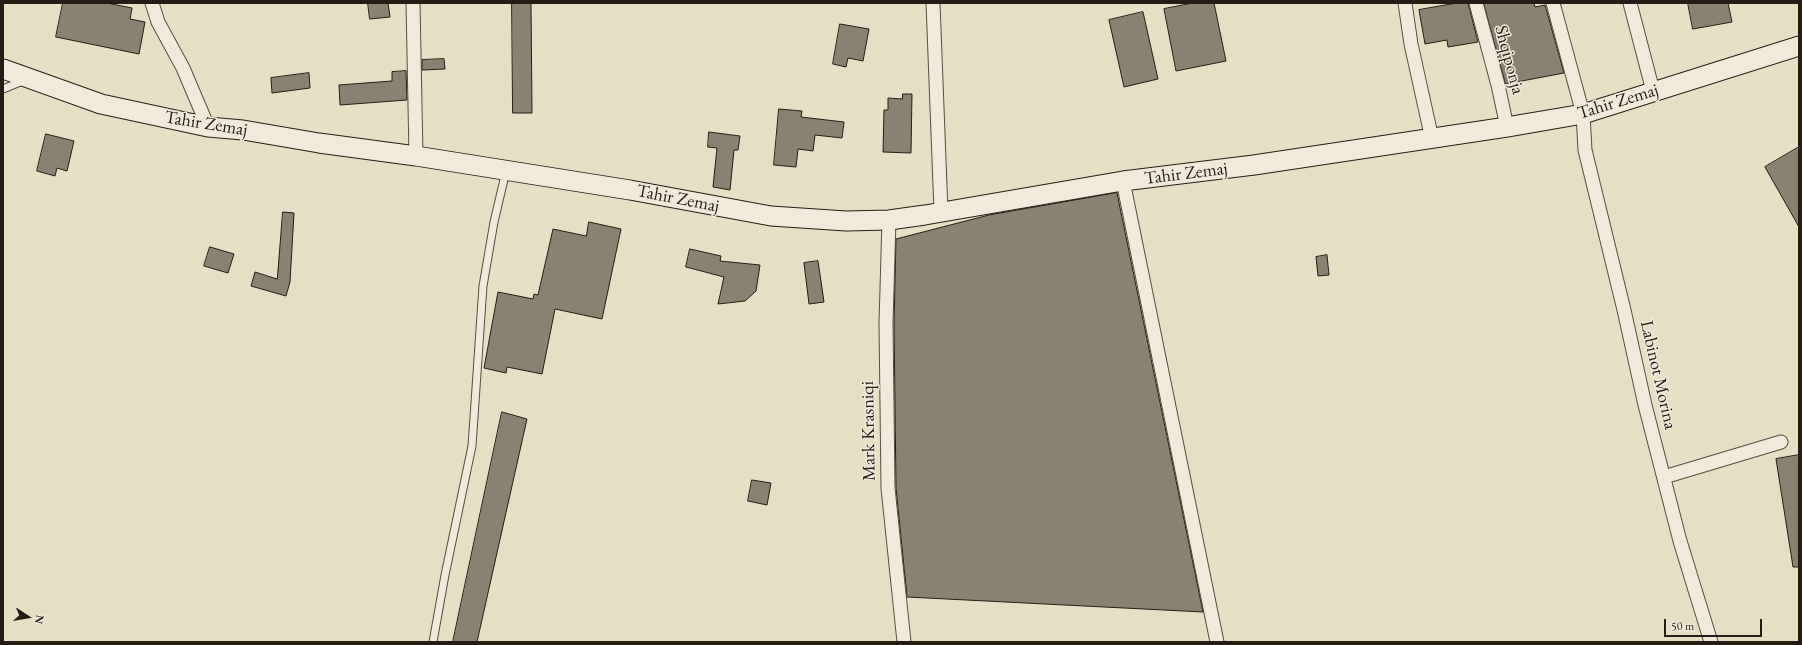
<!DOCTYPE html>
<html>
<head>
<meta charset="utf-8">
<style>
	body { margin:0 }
	#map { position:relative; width:1802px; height:645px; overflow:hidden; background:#e7dfc4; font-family:"EB Garamond",serif }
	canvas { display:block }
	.frame { position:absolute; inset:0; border:4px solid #271b16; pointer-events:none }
	.north { position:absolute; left:8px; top:597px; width:40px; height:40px; -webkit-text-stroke:3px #efead9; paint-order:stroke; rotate:102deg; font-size:11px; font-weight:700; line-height:16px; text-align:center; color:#271b16 }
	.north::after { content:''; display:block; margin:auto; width:14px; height:18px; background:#271b16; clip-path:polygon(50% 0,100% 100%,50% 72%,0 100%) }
	.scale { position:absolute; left:1664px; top:619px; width:98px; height:18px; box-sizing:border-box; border:2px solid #271b16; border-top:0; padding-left:5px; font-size:12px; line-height:14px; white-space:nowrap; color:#271b16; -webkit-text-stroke:3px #efead9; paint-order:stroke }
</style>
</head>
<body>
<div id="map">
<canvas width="1802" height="645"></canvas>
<div class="frame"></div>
<div class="north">N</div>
<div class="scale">50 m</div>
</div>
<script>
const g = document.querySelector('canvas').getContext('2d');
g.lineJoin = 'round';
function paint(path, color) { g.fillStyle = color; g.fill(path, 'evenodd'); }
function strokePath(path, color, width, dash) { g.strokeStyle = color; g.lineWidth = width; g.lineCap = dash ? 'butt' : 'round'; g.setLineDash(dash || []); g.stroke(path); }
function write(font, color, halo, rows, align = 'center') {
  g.font = font + ' "EB Garamond",serif'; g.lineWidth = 3; g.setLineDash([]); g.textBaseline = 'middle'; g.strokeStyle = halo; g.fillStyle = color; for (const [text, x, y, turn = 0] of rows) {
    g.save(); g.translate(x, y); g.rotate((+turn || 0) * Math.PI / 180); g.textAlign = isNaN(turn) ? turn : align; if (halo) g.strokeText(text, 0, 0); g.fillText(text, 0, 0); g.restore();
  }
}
const building = new Path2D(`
	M63,3H107L132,8L130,19L145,22L139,54L56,37Z
	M368,3H388L390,17L370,19Z
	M512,3H531L532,113H513Z
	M1193,3H1214L1226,61L1176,71L1164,9Z
	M1457,3H1468L1478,42L1448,47L1447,40L1425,44L1419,10Z
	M1484,3H1534L1535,7L1545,5L1564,73L1506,84Z
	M1688,3H1728L1732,22L1693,29Z
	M1143,12L1158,79L1124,87L1109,20Z
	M840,24L869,29L863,61L848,58L846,67L833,64Z
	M444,59L445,69L422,70V60Z
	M406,71L407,100L340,105L339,85L392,81V72Z
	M309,73L310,88L272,93L271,78Z
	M903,94H912L911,153L883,152L884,110H888V98L902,99Z
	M779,109L802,111L801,117L844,122L842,138L815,135L813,151L798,149L796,167L774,165Z
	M709,132L740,136L738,150H734L730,190L713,187L717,148L708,147Z
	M46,134L74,141L67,171L57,168L55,176L37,171Z
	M1799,147V227L1765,167Z
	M1117,193L1203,612L907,597L896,488L894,323L896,239L989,215Z
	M283,212L294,213L290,282L286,296L251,286L255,272L277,279Z
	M589,222L621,229L602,319L555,309L542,374L507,367L506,373L484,368L498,292L533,299L534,294L538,295L553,229L586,236Z
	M210,247L234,254L228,273L204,266Z
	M690,249L721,256L720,261L760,265L756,291L745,301L718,304L724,277L686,267Z
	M1327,255L1329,275L1318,276L1316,257Z
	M818,261L824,302L809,304L804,263Z
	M502,412L527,419L477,642H453Z
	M1799,455V567H1793L1776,459Z
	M752,480L771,483L767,505L748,501Z`);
const service = new Path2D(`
	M3,89L25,80
	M433,642L445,575L472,446L483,286L494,222L506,171`);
const minor = new Path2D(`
	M152,3L158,22L183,68L208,127
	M413,3L416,156
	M933,3L941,212
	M1405,3L1411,44L1432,139
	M1476,3L1498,85L1507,127
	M1553,3L1583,114L1585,150L1624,310L1645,405L1680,541L1711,642
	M1630,3L1653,91
	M1123,181L1217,642
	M889,220L886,323L888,488L904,642
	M1664,477L1781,442`);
const secondary = new Path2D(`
	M3,69L101,104L208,127L243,130L319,143L416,156L630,190L771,216L846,221L889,220L925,215L1123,181L1254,165L1507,127L1583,114L1799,46`);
const streetNames = [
	["Shqiponja",1509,60,75],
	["Tahir Zemaj",1618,102,-17],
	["Tahir Zemaj",206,124,9],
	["Tahir Zemaj",1186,174,-7],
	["Tahir Zemaj",678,199,11],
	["Labinot Morina",1658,375,77],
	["Mark Krasniqi",869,431,-91]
];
paint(building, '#8b8170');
strokePath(building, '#271b16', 1);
strokePath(service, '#574c42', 9);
strokePath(minor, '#574c42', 15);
strokePath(secondary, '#271b16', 21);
strokePath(service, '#efead9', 7);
strokePath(minor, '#efead9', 13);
strokePath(secondary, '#efead9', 19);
write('18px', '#271b16', '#efead9', streetNames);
</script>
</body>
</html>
